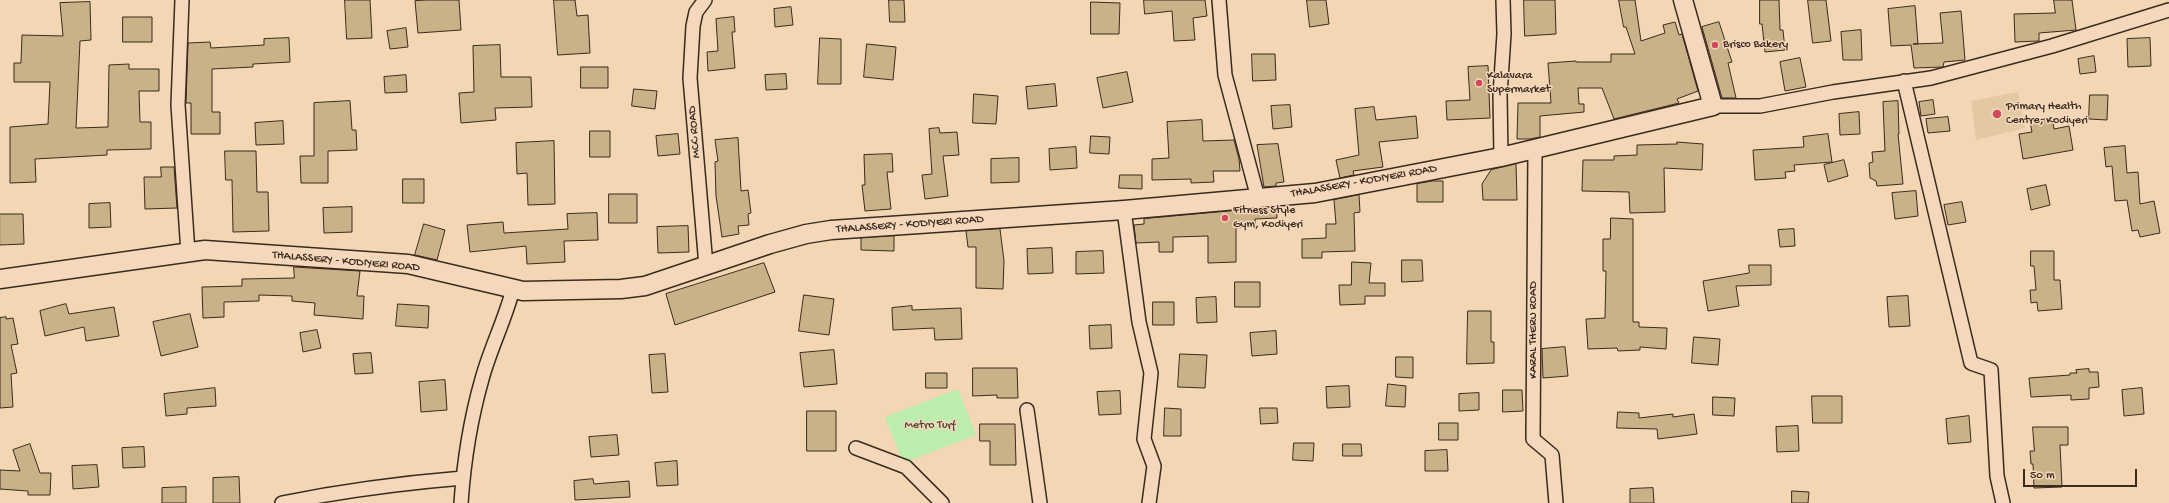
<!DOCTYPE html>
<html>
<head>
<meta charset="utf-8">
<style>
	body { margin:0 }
	#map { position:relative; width:2169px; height:503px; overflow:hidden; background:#f3d6b4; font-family:"Gochi Hand",sans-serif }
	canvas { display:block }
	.scale { position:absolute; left:2023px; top:469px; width:114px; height:18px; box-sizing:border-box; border:2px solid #3b2a1e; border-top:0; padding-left:5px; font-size:12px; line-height:14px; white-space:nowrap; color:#3b2a1e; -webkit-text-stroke:3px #f5d8bb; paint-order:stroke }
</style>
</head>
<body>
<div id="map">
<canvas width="2169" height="503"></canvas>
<div class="scale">50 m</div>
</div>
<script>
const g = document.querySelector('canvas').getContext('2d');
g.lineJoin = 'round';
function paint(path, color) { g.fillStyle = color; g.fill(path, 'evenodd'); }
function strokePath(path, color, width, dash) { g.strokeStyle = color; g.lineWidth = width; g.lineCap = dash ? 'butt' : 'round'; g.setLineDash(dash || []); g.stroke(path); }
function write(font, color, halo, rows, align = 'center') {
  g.font = font + ' "Gochi Hand",sans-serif'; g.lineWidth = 3; g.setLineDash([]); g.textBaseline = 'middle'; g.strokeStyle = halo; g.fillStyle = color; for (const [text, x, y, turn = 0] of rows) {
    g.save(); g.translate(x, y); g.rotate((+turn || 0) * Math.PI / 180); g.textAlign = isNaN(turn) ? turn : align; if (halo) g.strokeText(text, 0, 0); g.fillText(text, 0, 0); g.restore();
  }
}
const built = new Path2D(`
	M2018,92L2025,128L1976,140L1971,101Z`);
const green = new Path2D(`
	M958,389L976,435L903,463L885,417Z`);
const building = new Path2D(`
	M345,0H370L372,38L347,39Z
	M428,0H459L461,30L418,33L415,1Z
	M554,0H575L577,16L588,15L590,53L558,55Z
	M889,0H904L905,22H890Z
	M1144,0H1205L1207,16L1193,18L1195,40L1174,41L1172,11L1145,14Z
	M1307,0H1326L1329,24L1310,27Z
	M1524,0H1555L1556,34L1525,36Z
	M1619,0H1635L1641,41L1665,33L1663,25L1675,22L1679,35L1682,34L1698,91L1677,99L1679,103L1614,119L1602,88H1578L1579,104H1584V112L1540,116V137L1530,139H1517L1518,103H1551L1548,63L1576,61V62H1611V54H1635L1626,27H1624Z
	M1760,0H1779L1780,30H1783L1785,50L1765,52L1762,24H1760Z
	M1808,0H1826L1831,41L1813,43Z
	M2054,0H2072L2076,30L2039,33V41L2015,42L2014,14L2055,13Z
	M90,2L91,40L80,41L76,128L108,127L109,65L129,64V69H159V91H139L140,122H151V149L107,150V155L35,159L36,182L10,183V127L48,124L50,82H14V63H21L22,35L63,36L60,3Z
	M1091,2L1120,3L1119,34H1091Z
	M1915,6L1918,44H1913L1943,43L1940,13L1961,11L1965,60L1944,62L1943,67L1914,68L1911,45L1891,46L1888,9Z
	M791,7L793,25L775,27L774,9Z
	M123,17H152V42H123Z
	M734,17L735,32H732L735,68L708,71L707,52L718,51L716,19Z
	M1719,22L1732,62L1728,63L1736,98H1722L1702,27Z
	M406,28L408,47L390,49L387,31Z
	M1861,30L1862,60H1843L1841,32Z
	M289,38L290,62L253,64V67L212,69V112H220V134H191V103H186L188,43L210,42L211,48L264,45V39Z
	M820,38L841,39V84H818Z
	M2150,38L2151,66L2128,67L2127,39Z
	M867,44L896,47L893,80L864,77Z
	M500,45L501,77H531L532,107L495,108L496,120L461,123L459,93L474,92L473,46Z
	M1252,54H1275L1276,80L1253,81Z
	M2094,56L2096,72L2080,74L2078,59Z
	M1800,58L1806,87L1785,91L1780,62Z
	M1488,66L1490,118L1447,120L1446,101L1470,100L1468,67Z
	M581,67H608V88H581Z
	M1127,72L1133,102L1103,108L1097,78Z
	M786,74L787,89L766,90L765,75Z
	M406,75L407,92L385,93L384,77Z
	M1055,84L1057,106L1028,109L1026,87Z
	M634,89L657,91L655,109L632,106Z
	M974,94L998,96L996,124L973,123Z
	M2090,95H2108L2107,120L2089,119Z
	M1933,100L1935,114L1921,116L1919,102Z
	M350,101L352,130H356L357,150L328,151V183H301L300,156H314V103Z
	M1898,101L1899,134H1898L1903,184L1877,186L1876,181L1870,178L1869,163L1873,162L1872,152L1885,151L1883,102Z
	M1290,105L1292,127L1273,129L1271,106Z
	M1374,107L1376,120L1416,116L1418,138L1379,142L1383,167L1353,171L1354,175L1340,178L1336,160L1359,155L1355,109Z
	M1859,112L1860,134L1840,135L1839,114Z
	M1948,117L1950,131L1928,133L1926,119Z
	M2052,118L2054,129L2069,126L2073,150L2023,159L2019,134L2032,132L2030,122Z
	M1202,120L1203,141L1234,140L1239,159L1240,171H1213L1214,182L1191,183V179L1152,180V159L1169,158L1167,122Z
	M283,121L284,144L256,145L255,123Z
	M939,128L940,133L957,132L959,155L943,156L948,196L925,199L922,175L932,174L929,129Z
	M590,131H610V157H590Z
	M678,134L680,154L658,156L656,136Z
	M1828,134L1832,162L1794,165L1795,171L1785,172L1786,178L1755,180L1753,150L1804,147L1803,137Z
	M1091,136L1110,137L1109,154L1090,153Z
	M738,138L741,191L748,190L751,213L748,214L749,225L738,226L739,234L722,237L716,196L715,162L718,161L715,140Z
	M554,141L555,204L528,205L527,173L517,174L516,143Z
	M1677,142L1703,144L1702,170L1664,168L1665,212L1630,213L1629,192L1582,191L1583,160H1614V156L1637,155V145L1677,144Z
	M1278,144L1284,182L1276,183V186L1264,187L1257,145Z
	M2125,146L2127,173L2138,172L2140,204L2154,201L2160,233L2140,237L2138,230L2132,231L2127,200L2115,201L2112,166L2106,167L2104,148Z
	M1076,147L1077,168L1050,170L1049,149Z
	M225,151H256L257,192H268L269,231L233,232L232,180H226Z
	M892,154L893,172H887L891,209L865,211L862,185H865L864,155Z
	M1019,158V182L991,183V159Z
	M1844,160L1848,176L1828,182L1824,165Z
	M1516,164L1517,200H1483L1482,184L1491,170Z
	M161,167H174L177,208L145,209L144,177H161Z
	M1120,175H1142V189L1119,188Z
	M403,179H424V203H403Z
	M1433,181H1443V202H1417V184Z
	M2046,185L2050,205L2031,210L2027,189Z
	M1916,191L1918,216L1895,219L1892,193Z
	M609,194H637V223H609Z
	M1359,195L1360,212L1354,213L1355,251L1322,252V258H1302V239L1326,238V224H1336L1334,200Z
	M1962,202L1966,222L1948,225L1944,205Z
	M110,203L111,227L89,228V204Z
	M352,207V232L324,233L323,208Z
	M1277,207V218L1255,219V226L1236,228V262L1208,263V236L1173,237V252H1159V242L1136,243L1134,225L1144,224V219Z
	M597,213L598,240L564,241L565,262L527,264L526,246L470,252L467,225L503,222L504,233L568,229L567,214Z
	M0,214H23L24,244L0,245Z
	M1611,218L1633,219V322H1639V327L1667,328L1666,349L1640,347V350L1618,351L1617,348L1588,349L1586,319L1605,318L1606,271H1603V239H1610Z
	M424,224L445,230L437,260L415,255Z
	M688,226L689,252L658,253L657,227Z
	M1000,229L1004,261L1003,289L976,288V247H968L966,231Z
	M1794,229L1795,246L1780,247L1778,230Z
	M894,236V251L861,250V238Z
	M1052,248L1053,273L1028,274L1027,249Z
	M1103,251L1104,273L1076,274V252Z
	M2031,251H2054V280H2060L2062,309L2038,311L2037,302L2031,303L2030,290H2036L2034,266H2031Z
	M1402,260H1422L1423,281L1402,282Z
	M1352,262L1371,263L1369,283H1385V296H1365V304L1340,305L1339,285H1351Z
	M764,263L775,292L675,325L666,294Z
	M1749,265H1771V285L1736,286L1739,306L1708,311L1703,281L1749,273Z
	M294,267L360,271L357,296H364L363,319L314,315L315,303L292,301V296L259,295V301L224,302V317L203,318L202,287L242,286V279L294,278Z
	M1235,282H1260V307H1235Z
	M804,295L834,299L829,335L799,331Z
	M1908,296L1910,326L1889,327L1887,297Z
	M1216,297L1217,322L1197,323L1196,298Z
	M1153,302H1174V325H1153Z
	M66,304L69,314L114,307L119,336L86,341L84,327L45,336L40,311Z
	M398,304L429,306L428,328L396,326Z
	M912,306V310L961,308L962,339L935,340L934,328L893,330L892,308Z
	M1468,311H1491V342H1494V363L1467,364Z
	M190,314L198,347L161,356L153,322Z
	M6,317V319L13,318L18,344L11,345L17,373L11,374L13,407L0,408V318Z
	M1111,325L1112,348L1090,349L1089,326Z
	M317,330L321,348L303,352L300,333Z
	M1276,331L1277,354L1252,356L1250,333Z
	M1694,337L1720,339L1718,365L1692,363Z
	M1565,347L1568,376L1543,378L1542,349Z
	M834,350L837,384L804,387L800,353Z
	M371,353L373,373L355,374L353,354Z
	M665,354L668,392L652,393L649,355Z
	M1180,354L1207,355L1205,388L1178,387Z
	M1396,357H1413V378L1396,377Z
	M973,368H1017L1018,398H997V395L973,396Z
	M2089,369V372H2098L2099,387L2089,388V399L2071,400V395L2031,397L2029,378L2070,375V373H2077L2076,370Z
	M926,373H947V388H926Z
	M445,380L447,410L421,412L419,382Z
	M1388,384L1406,386L1405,407L1386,406Z
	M1349,386L1350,407L1327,408L1326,387Z
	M215,388L216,406L187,408V414L166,416L164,394Z
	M2142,388L2144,414L2124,416L2122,390Z
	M1503,390H1522L1523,411L1503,412Z
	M1120,391L1121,414L1099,415L1097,392Z
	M1479,393V410L1459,411V394Z
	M1812,396H1842V423H1813Z
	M1713,397L1735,398L1734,416L1713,415Z
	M1165,408L1181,409V436H1164Z
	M1260,408H1277L1278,423L1261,424Z
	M807,411H836V451H807Z
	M1618,412L1639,413V418L1673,414V417L1694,414L1697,434L1658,439L1657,429L1617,428Z
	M1969,416L1971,442L1948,444L1946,419Z
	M1439,423H1458V440H1439Z
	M980,424H1015L1016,465H990V441H980Z
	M1798,426L1799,451L1777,452L1776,427Z
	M2033,427H2068V445H2060L2062,487L2034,488L2033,464H2031L2030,451H2034Z
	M617,435L619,455L591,457L589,437Z
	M1294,443H1314L1313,461L1293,460Z
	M30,444L40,473H51L50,495H28V491L0,489V470L20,471L13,450Z
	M1343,444H1361L1362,456H1343Z
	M144,447L145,467L123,468L122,448Z
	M1447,450L1448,471H1425V451Z
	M677,461L678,485L657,486L655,463Z
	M97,465L99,487L73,489L72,466Z
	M239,477L240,503H213V478Z
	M593,479L594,484L629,481L630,497L575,500L574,481Z
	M186,487V503H162V488Z
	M1653,488L1654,503H1630V489Z
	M1792,491L1809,492L1808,503H1792Z`);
const street = new Path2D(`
	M182,0L178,105L188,253
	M705,0L696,12L693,26L690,78L706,266
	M1219,0L1225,75L1258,198
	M1904,81L1971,363L1991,370L1997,476L2003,503
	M1713,106H1760L1833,92L1931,78L2052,46L2169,10
	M1535,149L1533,439L1552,455L1556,503
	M1501,157L1500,95L1504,34L1503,0
	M1124,210L1139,322L1151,373L1144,439L1154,466L1149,503
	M1027,410L1040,503
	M856,448L906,467L942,503
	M282,503C342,491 402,483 463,478
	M461,503C464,460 470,421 482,379C490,349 505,320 513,289`);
const secondary = new Path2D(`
	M0,279L205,250L408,264L523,291L621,289L645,286L770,244L806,234L831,230L1124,210L1315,193L1501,157L1713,106L1683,0`);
const markers = [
	[1715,45,4,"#d1495b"],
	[1479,83,4,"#d1495b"],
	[1997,114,5,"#d1495b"],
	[1225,218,4,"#d1495b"]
];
const poiNames = [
	["Brisco Bakery",1723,45],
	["Kalavara",1487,76],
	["Supermarket",1487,90],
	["Primary Health",2006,107],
	["Centre, Kodiyeri",2006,121],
	["Fitness Style",1233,211],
	["Gym, Kodiyeri",1233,225]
];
const streetNames = [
	["MCC ROAD",695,132,-95],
	["THALASSERY - KODIYERI ROAD",1364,182,-10],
	["THALASSERY - KODIYERI ROAD",910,225,-4],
	["THALASSERY - KODIYERI ROAD",346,262,5],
	["KARAL THERU ROAD",1534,330,-90]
];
const parkNames = [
	["Metro Turf",930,426]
];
paint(built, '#e3c8a4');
paint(green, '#bbedad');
paint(building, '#c9b188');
strokePath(building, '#3b2a1e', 1);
strokePath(street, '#3b2a1e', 16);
strokePath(secondary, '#3b2a1e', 21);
strokePath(street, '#f5d8bb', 13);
strokePath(secondary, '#f5d8bb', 18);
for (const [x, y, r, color] of markers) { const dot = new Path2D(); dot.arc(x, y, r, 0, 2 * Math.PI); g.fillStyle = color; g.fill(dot); strokePath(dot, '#f5d8bb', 1.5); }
write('12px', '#3b2a1e', '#f5d8bb', poiNames, 'left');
write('12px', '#3b2a1e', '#f5d8bb', streetNames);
write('12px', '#4e4733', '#f5d8bb', parkNames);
</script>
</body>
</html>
